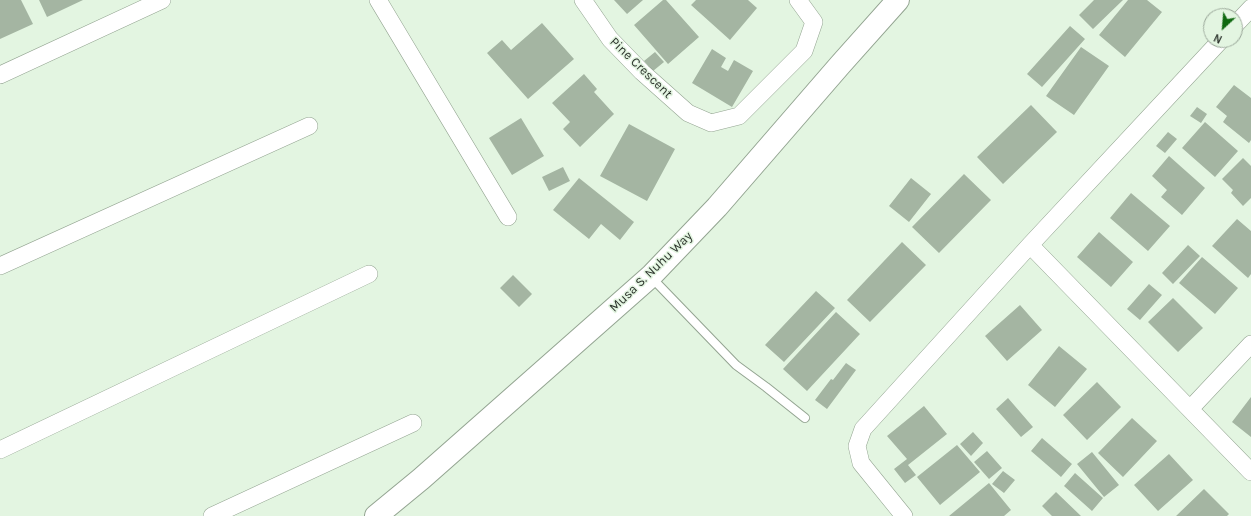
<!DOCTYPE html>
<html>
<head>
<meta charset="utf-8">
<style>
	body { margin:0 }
	#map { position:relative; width:1251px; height:516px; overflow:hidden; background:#e3f5e1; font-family:Karla,sans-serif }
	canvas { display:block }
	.north { position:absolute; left:1203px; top:8px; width:40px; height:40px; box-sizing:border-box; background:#e3f5e1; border:1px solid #9aa799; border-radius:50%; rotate:206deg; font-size:11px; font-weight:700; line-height:16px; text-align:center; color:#2c332c }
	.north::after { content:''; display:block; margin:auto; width:14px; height:18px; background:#0f6910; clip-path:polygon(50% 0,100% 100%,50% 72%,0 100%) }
</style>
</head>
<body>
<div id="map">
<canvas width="1251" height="516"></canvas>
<div class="north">N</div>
</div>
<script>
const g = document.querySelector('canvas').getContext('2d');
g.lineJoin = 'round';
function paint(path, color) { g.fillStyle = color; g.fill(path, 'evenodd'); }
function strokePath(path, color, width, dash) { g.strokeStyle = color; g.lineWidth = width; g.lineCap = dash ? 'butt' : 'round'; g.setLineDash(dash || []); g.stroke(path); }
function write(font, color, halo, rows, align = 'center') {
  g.font = font + ' Karla,sans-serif'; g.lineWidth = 3; g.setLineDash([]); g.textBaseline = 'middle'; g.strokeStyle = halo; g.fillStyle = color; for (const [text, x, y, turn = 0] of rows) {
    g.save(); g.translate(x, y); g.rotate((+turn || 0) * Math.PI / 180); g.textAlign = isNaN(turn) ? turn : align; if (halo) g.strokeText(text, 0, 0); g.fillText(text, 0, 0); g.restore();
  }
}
const building = new Path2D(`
	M0,0H21L33,24L0,39Z
	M39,0H83L47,17Z
	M614,0H643L627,14Z
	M663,0H666L699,37L668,64L634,25Z
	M696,0H748L757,8L730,40L691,5Z
	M1094,0H1123L1093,29L1079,15Z
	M1128,0H1147L1162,12L1125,57L1099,35Z
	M542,23L574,59L528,99L487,53L502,40L511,50Z
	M1070,26L1085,39L1042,87L1027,74Z
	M1081,47L1109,66L1074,115L1046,96Z
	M712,49L726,58L721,67L728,71L734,60L753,71L732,107L692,83Z
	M655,52L664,62L653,71L644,61Z
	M584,74L597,89L594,92L614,114L580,147L563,129L570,122L552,103Z
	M1234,85L1251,98V140L1249,143L1223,122L1227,116L1216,107Z
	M1031,105L1057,132L1003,184L977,157Z
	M1197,107L1207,114L1201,123L1190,116Z
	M521,118L544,156L512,175L489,138Z
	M1205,122L1238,151L1215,177L1182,148Z
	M629,124L675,149L647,201L600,176Z
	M1168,132L1177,139L1165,153L1156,146Z
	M1169,156L1205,188L1182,215L1161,197L1167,190L1152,176Z
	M1243,158L1251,166V198L1243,206L1231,193L1233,190L1222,179Z
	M563,167L570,181L549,191L542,177Z
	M964,174L991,200L939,253L912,227Z
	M579,178L634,222L620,240L601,224L589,239L553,210Z
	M911,178L931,194L909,222L889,206Z
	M1131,193L1170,226L1148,251L1110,218Z
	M1237,219L1251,231V274L1248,278L1212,246Z
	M1099,232L1133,262L1111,287L1077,257Z
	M902,242L926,265L870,322L847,300Z
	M1188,245L1200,256L1173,284L1162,273Z
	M1202,257L1238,288L1215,314L1179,283Z
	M513,275L532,294L519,307L500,288Z
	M1149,284L1162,295L1140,320L1127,309Z
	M816,291L835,308L784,362L765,345Z
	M1173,298L1203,328L1178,352L1148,322Z
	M1020,305L1042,330L1007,361L985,336Z
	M836,312L860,334L807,391L783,369Z
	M1059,346L1087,369L1055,407L1028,385Z
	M846,363L856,370L827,409L815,400L831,379L833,380Z
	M1097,382L1121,407L1087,440L1063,415Z
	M1251,397V437L1232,422Z
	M1008,398L1033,427L1021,437L996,409Z
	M924,406L947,434L908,465L916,475L905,483L894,469L907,459L887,436Z
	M1132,418L1157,441L1123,477L1098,453Z
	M973,432L983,443L971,456L960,444Z
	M1042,438L1072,464L1061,477L1031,451Z
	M957,445L980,472L940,505L917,477Z
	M987,451L1002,468L989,479L974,462Z
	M1092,452L1119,485L1104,497L1077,464Z
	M1169,454L1193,480L1158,511L1134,485Z
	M1003,471L1015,480L1004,493L992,484Z
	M1075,473L1103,498L1092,511L1064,486Z
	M989,483L1011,510L1004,516H949Z
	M1204,489L1229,514L1227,516H1176Z
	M1056,492L1081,516H1052L1042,506Z`);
const lane = new Path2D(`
	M651,277L736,365L766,387L805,418`);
const street = new Path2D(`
	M378,0L508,217
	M583,0L610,39L642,72L688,113L711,123L739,116L804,51L814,22L798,0
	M1235,25L1251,8
	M0,75L162,0
	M1030,245L1251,472
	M0,266L309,126
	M1190,409L1251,344
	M0,450L369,274
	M212,516L413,423
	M904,516L861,463L857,446L863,429L1030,245L1221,40`);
const secondary = new Path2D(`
	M376,516L421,479L651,276L717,207L840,65L898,0`);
const streetNames = [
	["Pine Crescent",641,68,44],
	["Musa S. Nuhu Way",651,272,-44]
];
paint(building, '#a4b5a2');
strokePath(lane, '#93a491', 10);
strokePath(street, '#93a491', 18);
strokePath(secondary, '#93a491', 24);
strokePath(lane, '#fff', 8);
strokePath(street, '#fff', 17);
strokePath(secondary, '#fff', 22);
write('13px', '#2c332c', '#e3f5e1', streetNames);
</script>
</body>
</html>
